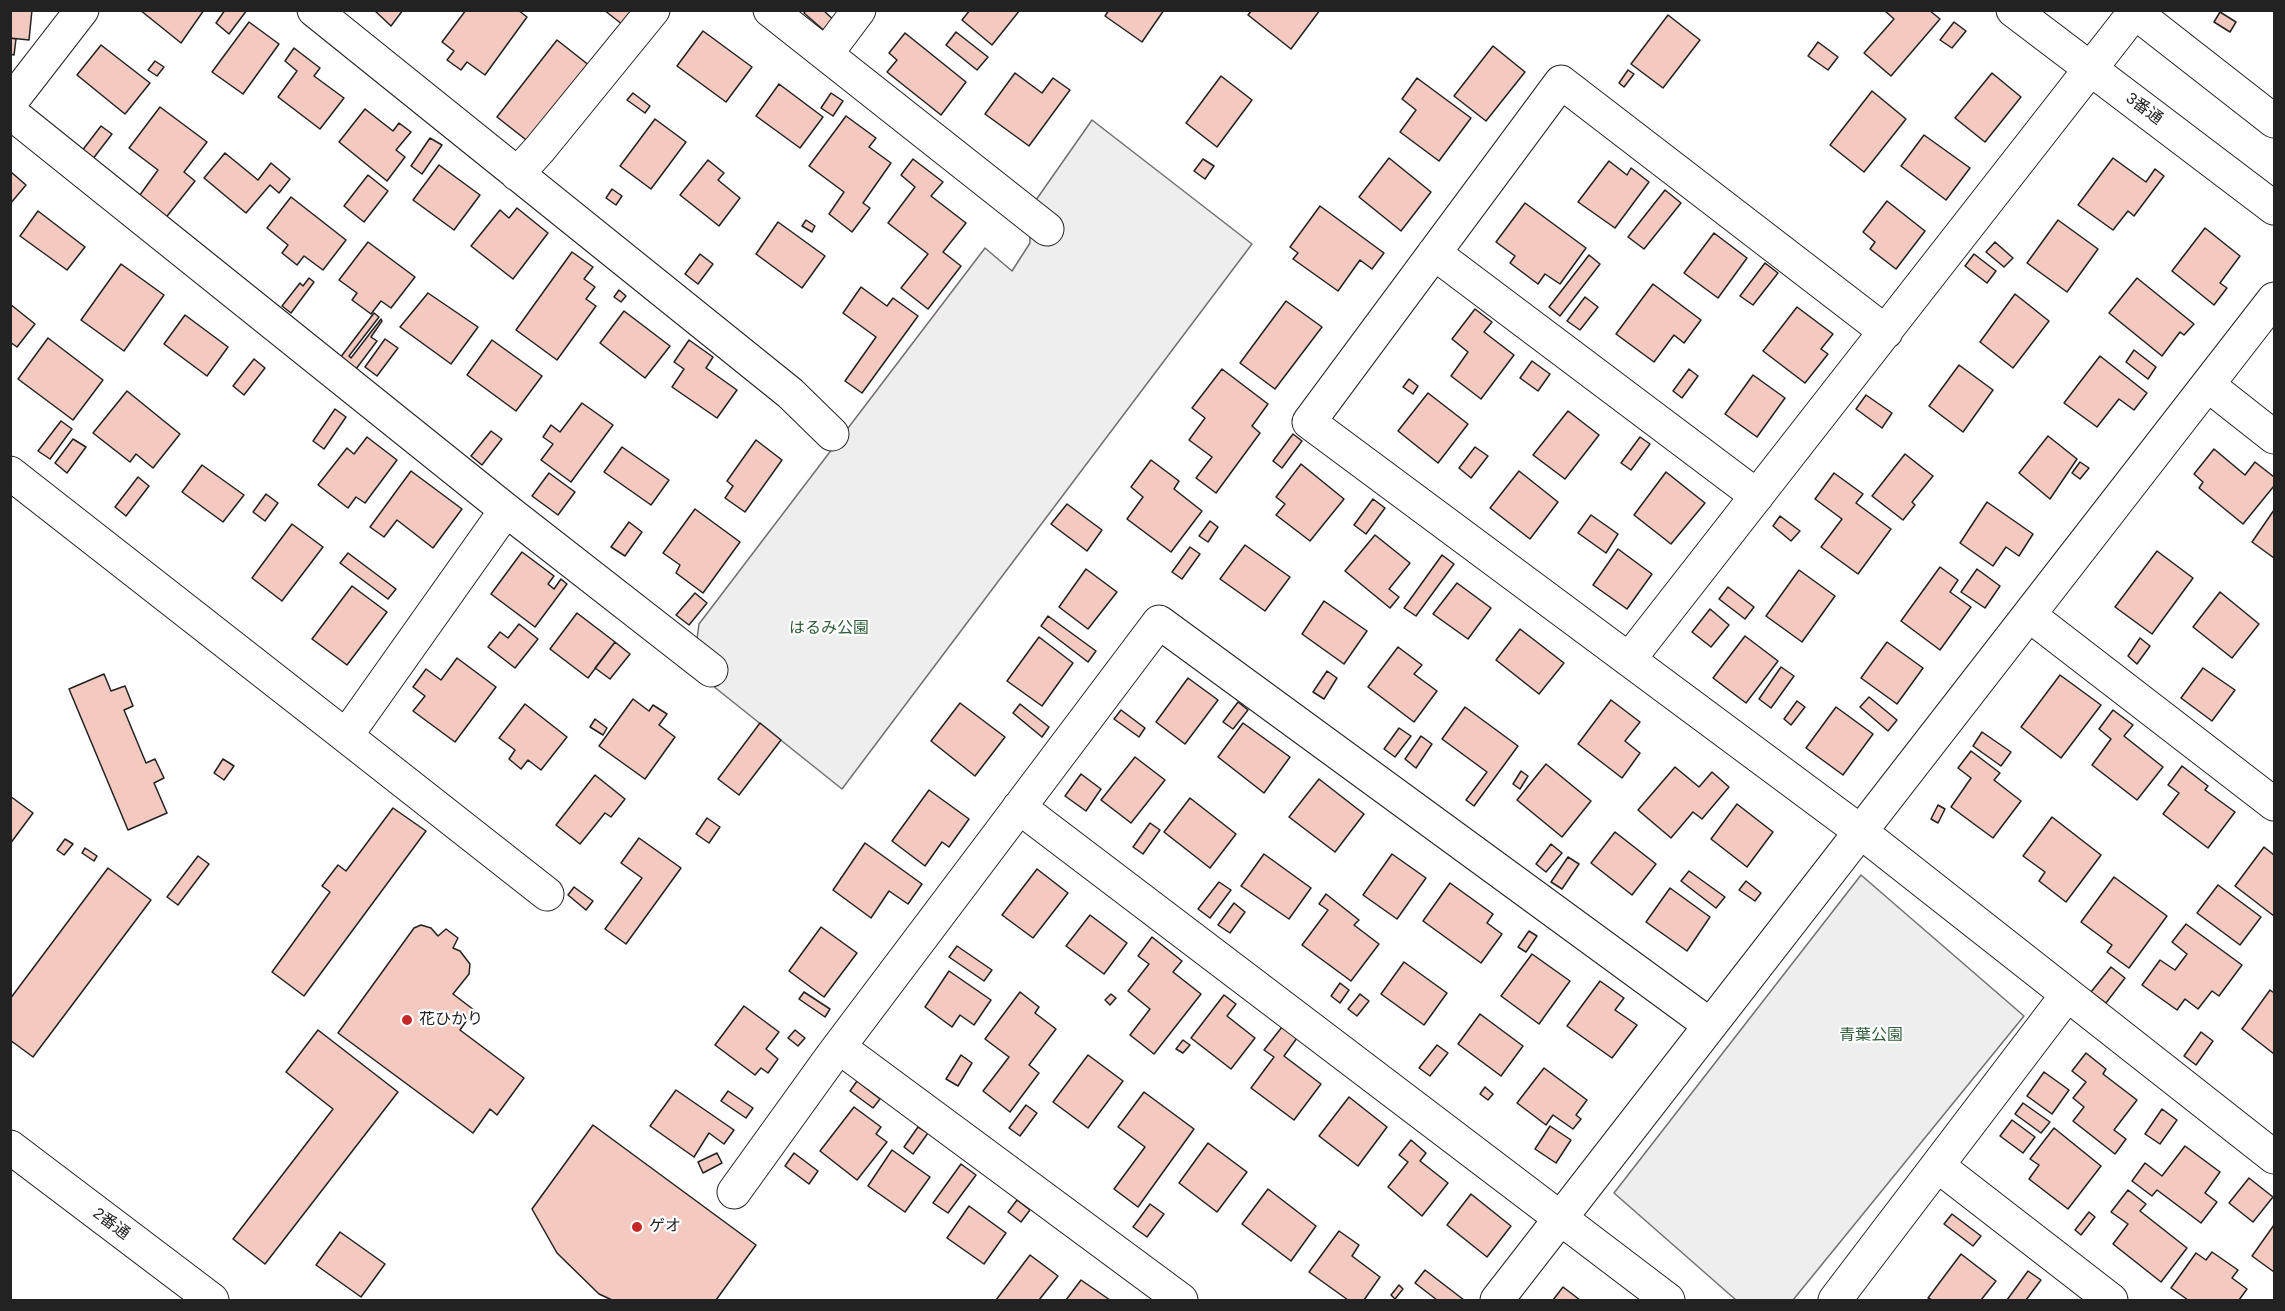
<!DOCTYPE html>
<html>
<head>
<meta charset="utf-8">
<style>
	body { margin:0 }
	#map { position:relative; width:2285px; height:1311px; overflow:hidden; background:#fff; font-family:Arial,sans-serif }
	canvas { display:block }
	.frame { position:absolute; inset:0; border:12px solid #222; pointer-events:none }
</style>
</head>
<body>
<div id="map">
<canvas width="2285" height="1311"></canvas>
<div class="frame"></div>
</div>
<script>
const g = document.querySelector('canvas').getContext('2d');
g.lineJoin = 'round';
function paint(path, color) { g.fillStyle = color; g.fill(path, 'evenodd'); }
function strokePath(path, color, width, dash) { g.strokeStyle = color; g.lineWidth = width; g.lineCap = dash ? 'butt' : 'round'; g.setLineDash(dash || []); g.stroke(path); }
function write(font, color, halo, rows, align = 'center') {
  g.font = font + ' Arial,"Noto Sans JP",sans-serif'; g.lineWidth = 4.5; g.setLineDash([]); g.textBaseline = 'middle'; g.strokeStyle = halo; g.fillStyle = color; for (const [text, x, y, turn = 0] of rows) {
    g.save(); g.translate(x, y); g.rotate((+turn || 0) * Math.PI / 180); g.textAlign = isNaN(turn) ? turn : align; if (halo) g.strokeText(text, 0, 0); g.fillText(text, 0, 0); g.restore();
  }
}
const green = new Path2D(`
	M1092,120L1252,244L842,789L693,670L699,624L985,248L1012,271L1030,243L1029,210Z
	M1861,875L2024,1016L1793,1300H1736L1614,1193Z`);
const building = new Path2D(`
	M10,10H32L29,40L10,38Z
	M140,10H204L181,43Z
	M225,10H247L229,34L216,23Z
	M374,10H403L391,26Z
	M466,10H518L527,17L485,75L467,62L461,70L447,60L454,51L442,42Z
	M604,10H634L623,25Z
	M806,10H823L837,23L828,34L804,13Z
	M970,10H1020L992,45L962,20Z
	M1109,10H1164L1142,42L1105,16Z
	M1252,10H1320L1291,49L1248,15Z
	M1884,10H1929L1940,19L1891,76L1864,53L1894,19Z
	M2220,12L2236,22L2230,32L2214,22Z
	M1668,15L1700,40L1663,88L1631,64Z
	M249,22L279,44L243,94L212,72Z
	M1954,22L1966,31L1952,48L1940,40Z
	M703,31L752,67L726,102L677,66Z
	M956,32L988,57L977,70L946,45Z
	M905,33L966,82L941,115L887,72L897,60L889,53Z
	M10,38L16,39L14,55L10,54Z
	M557,40L590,66L539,150L497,117Z
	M1818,42L1838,57L1828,70L1808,56Z
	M101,45L150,83L125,114L77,75Z
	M1493,46L1525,72L1486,121L1454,96Z
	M294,48L320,68L314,76L344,98L320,129L278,97L297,71L285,61Z
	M155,61L164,67L157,76L148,70Z
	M1628,70L1634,74L1624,87L1619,83Z
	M1015,73L1042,93L1053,78L1070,90L1029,146L985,114Z
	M1992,73L2021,97L1985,142L1955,118Z
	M1221,76L1252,100L1217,147L1186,123Z
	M1417,78L1471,118L1439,161L1400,132L1416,110L1402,99Z
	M779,84L823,117L800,148L756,116Z
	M1872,91L1906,119L1864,172L1830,145Z
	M633,93L650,106L645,113L627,100Z
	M831,93L843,101L833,116L821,108Z
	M160,107L207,142L184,172L195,181L164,220L137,199L158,170L129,148Z
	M365,109L393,131L399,123L411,132L396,150L405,157L387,181L339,142Z
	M846,116L876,138L869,147L891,163L863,203L870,208L852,232L829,214L844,192L809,166Z
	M655,119L686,142L651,189L620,166Z
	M101,126L112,134L89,164L78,156Z
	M1924,135L1970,168L1946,200L1901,166Z
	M430,138L442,145L422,174L411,166Z
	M225,153L258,180L271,163L290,179L279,193L270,185L246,213L204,178Z
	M1389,158L1431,192L1401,231L1359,197Z
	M2113,158L2146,182L2155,169L2164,176L2134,216L2128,211L2113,230L2078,205Z
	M913,159L943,182L931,196L966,223L943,252L961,266L928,309L901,288L928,254L888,223L915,187L901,175Z
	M1203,159L1214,166L1205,179L1194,171Z
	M708,160L724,173L718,180L740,198L719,226L680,195Z
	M1609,161L1627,175L1631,168L1649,182L1615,228L1578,202Z
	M439,165L480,195L454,230L413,200Z
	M11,172L26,185L10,204V172Z
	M368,175L388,191L364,222L344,206Z
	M612,189L622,196L616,205L606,198Z
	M1665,190L1681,203L1644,249L1628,237Z
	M291,197L346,240L323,270L304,256L297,265L282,253L288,245L267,228Z
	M1887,201L1925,231L1896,269L1870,249L1875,242L1863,232Z
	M1525,203L1586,248L1560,284L1545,274L1538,284L1510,263L1515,256L1496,242Z
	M1320,206L1384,253L1372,269L1360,260L1338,291L1293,259L1298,253L1290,247Z
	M517,208L548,233L513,279L471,246L500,210L509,218Z
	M38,211L85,247L67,270L20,236Z
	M806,220L815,226L812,232L802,226Z
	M2058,220L2098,249L2067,292L2027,263Z
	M778,222L825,256L802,288L756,254Z
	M2205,228L2240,256L2220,283L2227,288L2214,305L2172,271Z
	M1714,233L1747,258L1718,298L1684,273Z
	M368,242L415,277L391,308L381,301L371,314L352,300L357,293L339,280Z
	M1995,242L2013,258L2004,267L1986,252Z
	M572,252L593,267L584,279L595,287L586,299L596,306L557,360L516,330Z
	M700,254L713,264L698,284L685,274Z
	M1974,254L1996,271L1987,283L1965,266Z
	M1589,255L1600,264L1560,316L1549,307Z
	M1765,263L1778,273L1753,305L1740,296Z
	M121,264L164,295L124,351L81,320Z
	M309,278L314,282L291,313L282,306L300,283L303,286Z
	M2137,278L2194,324L2184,335L2180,332L2162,356L2109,313Z
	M1653,284L1701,320L1684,343L1674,335L1654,362L1616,334Z
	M861,287L887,306L893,298L918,316L862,393L845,381L876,337L843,313Z
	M619,290L626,296L621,302L614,297Z
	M428,293L478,327L451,364L400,327Z
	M2015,294L2049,321L2013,368L1980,342Z
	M1585,297L1598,307L1580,330L1567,321Z
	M1286,301L1322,327L1275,389L1240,363Z
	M10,304L35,324L17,347L10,342Z
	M1797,307L1833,334L1821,349L1828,354L1805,383L1763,351Z
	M1475,309L1492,322L1484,332L1514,355L1481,399L1451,376L1468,352L1452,339Z
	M624,311L670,346L645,378L600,343Z
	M374,313L379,317L349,356L351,358L381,319L382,321L371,337L377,341L356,369L340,358Z
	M185,315L228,347L207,376L164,344Z
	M48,338L103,380L73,420L18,379Z
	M385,339L398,348L377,376L365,367Z
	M492,340L542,376L516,411L467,375Z
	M689,340L713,357L706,368L737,390L717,418L672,387L684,369L674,362Z
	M2134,350L2156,367L2148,379L2126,362Z
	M2100,356L2147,393L2134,410L2119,399L2097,427L2064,403Z
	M254,359L265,368L244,395L233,386Z
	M1532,361L1550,374L1538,391L1520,378Z
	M1959,365L1993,390L1963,432L1929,406Z
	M1222,369L1268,404L1252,426L1260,433L1216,493L1196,478L1212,457L1189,440L1205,418L1192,408Z
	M1689,369L1698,376L1682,398L1673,391Z
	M1753,375L1785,398L1757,437L1725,414Z
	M1409,379L1418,386L1413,394L1403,387Z
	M127,391L180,434L153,468L136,454L130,462L93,433Z
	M1428,393L1468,424L1438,463L1398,431Z
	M1866,395L1892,413L1882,428L1856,409Z
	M582,403L613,425L571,482L541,460L553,444L543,437L551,425L560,432Z
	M335,409L346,417L324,449L313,441Z
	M1568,411L1599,435L1565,479L1533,455Z
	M61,421L72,429L50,459L38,451Z
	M491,431L502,439L482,465L471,456Z
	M1293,434L1302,441L1282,468L1273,461Z
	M2048,436L2077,459L2050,499L2019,473Z
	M367,437L397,460L365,503L356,497L348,508L318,485L347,448L354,454Z
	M1640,437L1650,444L1631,470L1621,463Z
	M73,439L86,447L67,473L55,463Z
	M756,440L782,460L745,512L725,498L733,486L727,481Z
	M622,447L669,480L651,505L604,472Z
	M1475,447L1488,456L1471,478L1459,468Z
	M2214,449L2245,475L2255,462L2274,477V486L2243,524L2199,488L2203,482L2194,474Z
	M1905,454L1933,476L1912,502L1915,505L1903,520L1872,496Z
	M1151,460L1179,481L1174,489L1202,511L1171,552L1127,519L1143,497L1131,487Z
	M2080,462L2089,468L2080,479L2072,473Z
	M1301,464L1344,499L1310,541L1276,515L1285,504L1276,497Z
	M202,465L244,495L223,522L182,492Z
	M411,471L462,509L433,548L397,520L384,537L370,527Z
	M1519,471L1558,502L1530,539L1490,508Z
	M1666,472L1705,503L1671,544L1634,515Z
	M549,473L575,492L558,515L532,496Z
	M1834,473L1863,494L1856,503L1891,529L1858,574L1821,547L1842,519L1815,499Z
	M138,477L149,486L126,516L115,507Z
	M266,494L278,503L265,521L253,512Z
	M1373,499L1385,508L1366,534L1354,525Z
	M1987,502L2033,534L2019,556L2006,547L1993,566L1960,543Z
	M1067,504L1102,530L1087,551L1051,524Z
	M695,509L740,542L703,593L676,573L680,565L663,553Z
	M2274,510V558L2252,542Z
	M1591,515L1618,534L1606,553L1578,533Z
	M1780,516L1800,531L1791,541L1773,526Z
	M1210,521L1218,527L1208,542L1199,536Z
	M629,522L642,532L625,556L611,547Z
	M292,524L323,547L282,601L252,578Z
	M1375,535L1410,563L1389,589L1399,597L1390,608L1345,571Z
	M1245,545L1290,577L1265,611L1220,579Z
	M1190,547L1200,554L1182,579L1172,572Z
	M1618,549L1652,574L1627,609L1593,585Z
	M2157,551L2193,578L2152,634L2115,607Z
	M522,552L554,576L548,584L554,589L561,579L567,584L535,627L491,594Z
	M348,553L396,589L388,599L340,563Z
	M1442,555L1454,564L1416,616L1404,608Z
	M1940,567L1958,580L1950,592L1971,607L1940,650L1901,621Z
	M1086,569L1117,592L1088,629L1059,607Z
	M1977,569L2000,586L1985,608L1961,592Z
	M1799,570L1835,596L1802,642L1766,616Z
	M1457,583L1491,608L1468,639L1433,614Z
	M352,586L387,612L347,665L312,639Z
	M1728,587L1754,607L1745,619L1719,599Z
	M2220,592L2259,624L2232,658L2193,627Z
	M695,593L707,603L689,625L676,615Z
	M1324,601L1367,631L1344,664L1302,634Z
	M1710,609L1729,625L1711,647L1692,632Z
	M577,613L615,642L588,678L550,649Z
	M1048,616L1096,651L1088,662L1041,626Z
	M519,624L538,639L515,668L488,647L500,632L508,638Z
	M1520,629L1564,663L1539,694L1496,660Z
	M1745,636L1778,661L1746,703L1713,678Z
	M1039,637L1073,663L1042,706L1007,681Z
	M2140,638L2150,646L2137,664L2128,656Z
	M615,642L630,654L610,679L595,668Z
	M1887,642L1923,668L1897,704L1861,678Z
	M1398,647L1422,665L1414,674L1437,691L1414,722L1368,687Z
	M457,658L496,687L455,742L413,711L425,696L413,687L426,669L441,680Z
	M1781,667L1794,676L1771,708L1759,699Z
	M2203,668L2235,690L2212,721L2181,698Z
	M1327,671L1337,678L1324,699L1313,692Z
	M104,674L111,691L125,686L133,706L124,710L146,763L155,759L164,778L154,783L167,813L128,830L69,689Z
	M2060,675L2101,705L2061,758L2021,727Z
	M1188,678L1218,700L1185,744L1156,722Z
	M1869,697L1897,720L1888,731L1860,707Z
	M633,699L649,711L653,705L667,714L659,725L675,737L645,779L599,746Z
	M1611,700L1640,722L1625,741L1640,753L1622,778L1578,744Z
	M1797,701L1805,707L1791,725L1784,719Z
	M1238,702L1248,710L1233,729L1223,722Z
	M960,703L1005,737L975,776L931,741Z
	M525,704L567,737L541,770L528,760L521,769L509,759L515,750L499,738Z
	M1020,704L1049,727L1042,737L1013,713Z
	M1465,707L1518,746L1474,806L1466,800L1487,772L1442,739Z
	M1836,707L1873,734L1843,775L1806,748Z
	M1121,710L1145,728L1139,737L1114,719Z
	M2113,710L2133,725L2124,736L2163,767L2137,800L2092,765L2111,739L2099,729Z
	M595,719L607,728L603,735L590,727Z
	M760,723L781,740L739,795L718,779Z
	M1243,723L1290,757L1264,793L1218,757Z
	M1399,728L1411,736L1395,757L1384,749Z
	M1982,732L2011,752L2001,766L1973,746Z
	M1421,736L1432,744L1416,768L1405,759Z
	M1971,751L2000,773L1994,780L2021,801L1993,838L1951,807L1971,778L1958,768Z
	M1135,757L1165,780L1131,823L1101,800Z
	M223,759L234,766L224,780L214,773Z
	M1546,764L1591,801L1562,837L1517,800Z
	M2182,766L2208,786L2205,790L2235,812L2208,848L2163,814L2179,793L2168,785Z
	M1675,767L1699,787L1712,772L1729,787L1702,819L1693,812L1671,838L1638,810Z
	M1521,771L1528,776L1520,789L1513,784Z
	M1081,774L1101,789L1086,811L1065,796Z
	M595,775L625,799L611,817L605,813L580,844L556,825Z
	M1319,779L1364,814L1335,852L1289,817Z
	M929,790L969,819L949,847L942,842L925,866L892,841Z
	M10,796L33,813L10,844Z
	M1190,798L1236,834L1210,868L1164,832Z
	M1737,804L1773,832L1747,867L1711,839Z
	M1938,805L1945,809L1938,823L1931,819Z
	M393,808L426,831L304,996L272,972L330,892L322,886L338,865L346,871Z
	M2052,817L2101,855L2066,902L2039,881L2045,872L2023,856Z
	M707,818L720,827L709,843L696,834Z
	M1150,823L1160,830L1143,854L1133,847Z
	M1615,832L1656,864L1632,895L1591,863Z
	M639,838L681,868L626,944L605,929L642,878L621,863Z
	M65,839L73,844L64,855L57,850Z
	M865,843L922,884L908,904L889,891L871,918L833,890Z
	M1551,844L1562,853L1546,872L1536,864Z
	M2264,847L2274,855V916L2235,886Z
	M85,848L97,856L94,861L82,853Z
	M1264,854L1311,888L1289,919L1241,886Z
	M1392,854L1426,878L1397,919L1363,895Z
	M198,856L209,864L178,905L167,897Z
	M1568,857L1579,864L1562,889L1551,882Z
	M108,868L151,900L33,1057L10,1040V999Z
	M1037,869L1068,893L1033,938L1002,915Z
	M1689,871L1725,897L1716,908L1681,881Z
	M2114,877L2167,916L2129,968L2107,952L2112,945L2081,922Z
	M1746,881L1761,893L1755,901L1739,890Z
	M1219,882L1231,890L1210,918L1198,909Z
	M1450,883L1493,914L1487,923L1502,934L1481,963L1423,921Z
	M2218,885L2261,917L2240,945L2197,913Z
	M574,887L593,901L586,910L568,895Z
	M1670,888L1710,917L1687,951L1646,922Z
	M1326,894L1359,920L1354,925L1379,944L1351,981L1302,945L1328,910L1319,904Z
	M1234,903L1245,912L1230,933L1218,925Z
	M1090,915L1127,943L1104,974L1066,946Z
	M2186,924L2242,965L2219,996L2212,991L2198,1009L2185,999L2177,1010L2142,985L2160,960L2175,970L2187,954L2172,942Z
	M421,925L431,928L438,936L446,929L458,938L453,948L460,951L470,964L469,974L453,994L474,1010L460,1030L524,1078L497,1115L490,1109L473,1133L338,1033L414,928Z
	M821,927L857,953L824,997L789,971Z
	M1529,931L1537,936L1526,952L1518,947Z
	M1152,937L1182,961L1173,972L1201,994L1154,1054L1130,1035L1150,1009L1128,991L1149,964L1138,956Z
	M957,946L992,970L984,981L949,957Z
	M1532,954L1570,981L1539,1024L1501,996Z
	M1404,962L1447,993L1424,1025L1381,994Z
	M2111,967L2125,978L2106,1003L2091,992Z
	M949,971L991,1000L974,1025L960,1015L952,1027L925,1007Z
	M1600,981L1624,998L1615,1010L1637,1025L1612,1058L1567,1026Z
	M1340,983L1349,990L1340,1003L1331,996Z
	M2270,990L2274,993V1054L2242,1029Z
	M804,992L830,1009L825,1017L799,999Z
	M1020,992L1039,1007L1035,1013L1056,1029L1029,1065L1039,1073L1010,1112L983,1091L1009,1057L985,1039Z
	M1111,994L1116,998L1110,1005L1105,1000Z
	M1360,994L1369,1001L1357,1016L1348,1009Z
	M1224,995L1236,1004L1227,1016L1255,1038L1231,1069L1191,1038Z
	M744,1006L779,1032L766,1049L778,1059L768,1073L761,1068L755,1075L715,1045Z
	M1480,1014L1523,1046L1501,1076L1458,1044Z
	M1282,1027L1297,1038L1284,1056L1321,1084L1294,1120L1251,1088L1274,1057L1264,1050Z
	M318,1030L398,1092L265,1264L233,1239L333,1109L286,1072Z
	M795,1030L805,1038L798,1046L788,1038Z
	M2201,1032L2213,1041L2196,1065L2184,1056Z
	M1183,1040L1190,1045L1183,1053L1176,1049Z
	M1437,1045L1448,1053L1430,1076L1419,1068Z
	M2086,1053L2106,1069L2103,1074L2137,1100L2114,1130L2126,1139L2115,1154L2073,1121L2084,1107L2073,1098L2086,1082L2072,1071Z
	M961,1055L972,1063L958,1086L946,1079Z
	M1088,1055L1123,1081L1088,1128L1053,1102Z
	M1544,1068L1587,1100L1576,1115L1581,1119L1573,1129L1553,1115L1546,1125L1517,1103Z
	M2044,1072L2069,1090L2052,1114L2027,1096Z
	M857,1081L880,1099L873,1108L850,1091Z
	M1485,1087L1493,1094L1488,1100L1480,1094Z
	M676,1090L734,1130L724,1144L709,1133L694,1157L650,1126Z
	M728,1091L753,1108L746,1118L721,1101Z
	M1144,1092L1194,1129L1138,1207L1114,1189L1145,1147L1118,1127Z
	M1349,1097L1387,1127L1358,1166L1319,1136Z
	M2023,1103L2050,1122L2041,1133L2015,1114Z
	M1026,1105L1037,1113L1020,1136L1009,1128Z
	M854,1107L881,1127L876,1134L887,1142L857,1180L820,1151Z
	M2162,1109L2177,1120L2160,1144L2145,1134Z
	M2012,1120L2035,1137L2023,1153L2000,1136Z
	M593,1125L756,1245L716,1300H612L599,1294L557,1253L532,1209Z
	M1550,1126L1571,1140L1556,1163L1535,1149Z
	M918,1127L928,1133L913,1154L904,1147Z
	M2054,1128L2101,1166L2068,1209L2029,1179L2039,1165L2030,1159Z
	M1411,1140L1426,1153L1420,1161L1448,1183L1422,1216L1388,1187L1408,1162L1399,1155Z
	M1208,1143L1247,1172L1217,1212L1179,1183Z
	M2185,1146L2220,1172L2205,1193L2217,1202L2201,1223L2157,1190L2152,1196L2132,1181L2145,1163L2162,1176Z
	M892,1150L930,1177L905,1212L868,1186Z
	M717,1153L722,1163L703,1173L698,1162Z
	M794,1153L818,1171L809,1184L785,1166Z
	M961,1164L976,1175L948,1213L933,1203Z
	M2249,1178L2273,1197L2253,1222L2229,1203Z
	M1268,1189L1316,1226L1291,1261L1242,1224Z
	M2128,1190L2146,1204L2140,1211L2187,1248L2161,1282L2113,1244L2128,1224L2111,1212Z
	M1471,1194L1511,1226L1487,1257L1447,1225Z
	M1017,1200L1030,1210L1021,1222L1008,1212Z
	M1150,1204L1164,1214L1147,1237L1133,1227Z
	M969,1206L1006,1233L984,1264L947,1238Z
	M2089,1212L2095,1217L2081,1235L2075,1230Z
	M1952,1214L1981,1236L1973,1246L1944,1224Z
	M2274,1225V1272L2252,1256Z
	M1339,1231L1359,1245L1352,1256L1380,1277L1364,1300H1348L1309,1272Z
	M340,1232L385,1264L361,1297L316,1265Z
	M2212,1252L2238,1270L2232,1278L2247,1289L2239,1300H2188L2171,1288L2196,1253L2206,1260Z
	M1961,1254L1996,1281L1981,1300H1932L1928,1298Z
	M1030,1255L1058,1276L1039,1300H996Z
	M1425,1270L1464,1300H1437L1415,1283Z
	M2028,1271L2041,1280L2026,1300H2007Z
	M1081,1280L1110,1300H1066Z
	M1399,1285L1403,1289L1395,1299L1391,1295Z
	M1563,1287L1580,1300H1553Z`);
const minor = new Path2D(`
	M314,10L790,393L832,434
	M770,10L1047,229
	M826,54L859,10
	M10,103L82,10
	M10,112L506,510L711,670
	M517,174L539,150L653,10
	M1434,253L1757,496
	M1886,332L1561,82L1309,422L1861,832L2274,1157
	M2208,385L2274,437
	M10,473L346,736L506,510
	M2029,615L2274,804
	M1630,658L2134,13
	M346,736L547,894
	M1019,807L1668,1300
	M839,1047L1181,1300
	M1938,1166L2111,1300
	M734,1192L832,1056L1159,622L1710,1025
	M1497,1300L2274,299
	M1835,1300L2067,995`);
const tertiary = new Path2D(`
	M2013,10L2274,208
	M2132,10L2274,121`);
const secondary = new Path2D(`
	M10,1147L212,1300`);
const markers = [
	[407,1020,6,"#c62828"],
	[637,1227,6,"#c62828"]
];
const streetNames = [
	["3番通",2144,109,37],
	["2番通",111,1224,37]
];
const parkNames = [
	["はるみ公園",829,629],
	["青葉公園",1871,1036]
];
const poiNames = [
	["花ひかり",419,1020],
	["ゲオ",649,1227]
];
paint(green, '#eee');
strokePath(green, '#6f6f6f', 1.5);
paint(building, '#f3c9c0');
strokePath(building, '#222', 1.5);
strokePath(minor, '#222', 35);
strokePath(tertiary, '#222', 35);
strokePath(secondary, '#222', 35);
strokePath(minor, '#fff', 33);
strokePath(tertiary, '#fff', 33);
strokePath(secondary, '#fff', 33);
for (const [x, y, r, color] of markers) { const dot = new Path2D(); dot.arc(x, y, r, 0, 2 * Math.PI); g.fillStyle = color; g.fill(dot); strokePath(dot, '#fff', 2); }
write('16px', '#222', '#fff', streetNames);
write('16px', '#2f5e38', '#fff', parkNames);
write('16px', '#222', '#fff', poiNames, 'left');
</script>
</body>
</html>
